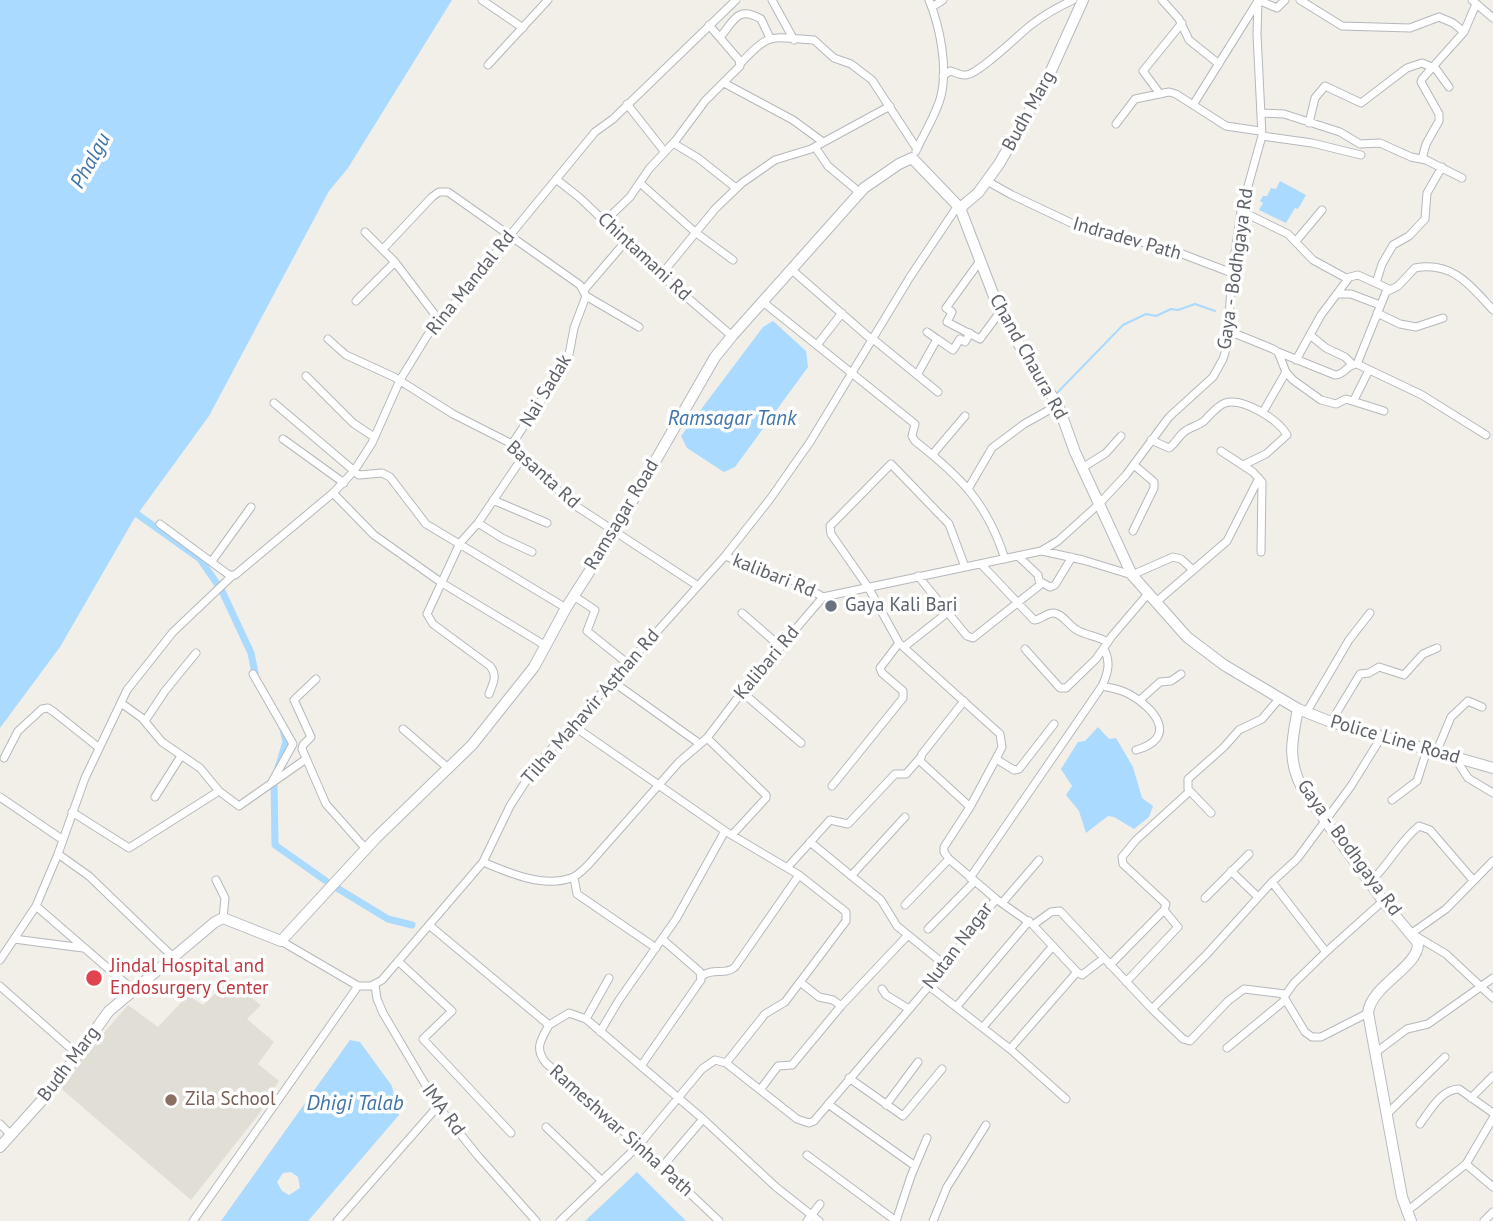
<!DOCTYPE html>
<html>
<head>
<meta charset="utf-8">
<style>
	body { margin:0 }
	canvas { display:block; background:#f1efe8 }
</style>
</head>
<body>
<canvas width="1493" height="1221"></canvas>
<script>
const g = document.querySelector('canvas').getContext('2d');
g.lineJoin = 'round';
function paint(path, color) { g.fillStyle = color; g.fill(path, 'evenodd'); }
function strokePath(path, color, width, dash) { g.strokeStyle = color; g.lineWidth = width; g.lineCap = dash ? 'butt' : 'round'; g.setLineDash(dash || []); g.stroke(path); }
function write(font, color, halo, rows, align = 'center') {
  g.font = font + ' "PT Sans",sans-serif'; g.lineWidth = 7; g.setLineDash([]); g.textBaseline = 'middle'; g.strokeStyle = halo; g.fillStyle = color; for (const [text, x, y, turn = 0] of rows) {
    g.save(); g.translate(x, y); g.rotate((+turn || 0) * Math.PI / 180); g.textAlign = isNaN(turn) ? turn : align; if (halo) g.strokeText(text, 0, 0); g.fillText(text, 0, 0); g.restore();
  }
}
const education = new Path2D(`
	M231,979L241,990L261,1005L247,1019L274,1042L258,1064L279,1081L259,1114L191,1200L58,1086L128,1005L158,1027L188,995L203,1005Z`);
const water = new Path2D(`
	M0,0H452L348,168L329,191L209,416L134,519L60,647L0,728Z
	M1280,181L1306,195L1298,209L1295,208L1286,223L1259,210L1263,203L1260,201L1263,196H1267L1271,188L1276,189Z
	M773,321L806,351L808,367L735,467L724,472L687,448L681,436L763,327Z
	M1098,727L1109,739L1116,738L1133,767L1142,798L1153,806L1149,817L1134,829L1114,817L1108,816L1086,833L1079,811L1066,795L1072,786L1061,769L1078,742L1085,741Z
	M350,1040L360,1042L392,1086L399,1115L308,1221H221ZM291,1172L298,1177L300,1188L289,1195L282,1191L277,1182L283,1173Z
	M637,1172L686,1221H585Z`);
const stream = new Path2D(`
	M1056,394L1123,325L1146,314L1156,316L1171,309L1178,310L1195,304L1215,311`);
const canal = new Path2D(`
	M137,514L200,559L222,591L251,653L256,678
	M278,768L286,742L283,729
	M274,779L275,845L326,881
	M337,888L388,919L412,925`);
const street = new Path2D(`
	M482,0L523,28
	M772,0L794,40
	M1162,0L1179,19L1189,40L1219,64
	M1300,0L1342,26L1410,28L1439,17L1453,23L1464,32
	M1472,0L1493,18
	M932,7L943,0
	M720,37C734,22 736,5 761,19L770,38
	M741,63C771,30 772,38 814,40L834,58L851,64L872,80L917,149
	M488,65L548,0
	M943,76L950,71C955,72 961,76 966,75C979,74 1018,35 1031,25C1044,15 1058,7 1073,0
	M724,83L793,120L823,142
	M1160,94L1143,71L1182,23
	M627,104L664,151
	M1193,105L1258,1
	M1261,113L1284,114L1340,132L1360,144L1380,143L1411,157L1426,160L1462,178
	M1309,123L1315,98L1325,86L1361,103L1407,68L1422,63L1436,69L1449,87
	M1116,124L1135,99L1169,92L1176,94L1226,126L1260,131
	M1262,136L1312,143L1361,155
	M673,143L698,158L736,188
	M815,147L828,166L859,192
	M916,151C924,133 936,115 941,96C948,67 940,27 929,0
	M1422,159L1426,144L1439,121V114L1421,82L1422,79L1464,32L1476,4
	M556,179L580,198L661,275L732,336
	M987,181L1012,195L1086,230L1164,247L1232,273
	M640,183L695,232L733,260
	M1241,211L1288,234L1313,260L1346,278L1358,275L1389,289
	M605,221L630,197L649,169L676,140L705,101L740,66L739,60L709,25
	M365,232L395,262L439,320
	M1296,241L1322,210
	M383,249L432,197L439,192H448L580,285L586,296L639,327
	M980,261L946,308L952,312L947,322L980,339L1000,312
	M792,270L872,340
	M661,275L715,209L742,183L775,160L811,149L890,106
	M1376,283L1382,264L1393,245L1409,236L1425,219L1427,193L1442,167
	M584,290L626,241
	M1337,294H1351L1380,305
	M356,301L395,262
	M763,302L915,424L912,436L915,441C961,477 987,503 1005,559
	M1377,313L1400,324L1416,327L1443,318
	M1229,331L1273,349L1278,352L1286,372L1293,380L1321,400L1336,404L1346,399L1384,411
	M927,332L937,339
	M1310,335L1326,348L1345,357L1352,364
	M328,339L346,355L394,377L453,414L512,444L522,458L576,506L698,586
	M873,339L938,392
	M817,345L842,313
	M1278,352L1335,375C1345,375 1347,364 1357,364L1422,395L1486,435
	M1296,360L1321,315L1348,279
	M1357,364L1386,292L1398,286L1415,268C1453,261 1471,286 1493,310
	M917,375L937,339L953,350L960,339L965,342L970,333
	M306,376L353,423L374,437
	M1354,400L1369,370
	M274,403L359,475L382,473L390,477L426,524L566,608
	M1263,412L1286,372
	M283,439L344,483
	M1151,440L1169,448C1175,444 1178,437 1184,432C1190,427 1198,426 1204,421C1210,415 1217,406 1225,403C1243,397 1279,420 1287,435L1266,454L1243,465
	M512,444L568,360L574,328L586,296
	M1221,451L1253,472L1262,482L1261,552
	M932,455L965,416
	M1082,468L1106,453L1121,436
	M968,489L992,448L1024,424L1058,405
	M333,493L374,535L442,583L546,646
	M493,500L547,523
	M478,523L502,538L532,552
	M160,524L229,575H235L333,493L354,471L372,443L400,380L427,336L595,132L613,119L736,0
	M1133,531L1154,488V482L1134,465
	M1042,551L1083,560L1132,575L1173,557L1181,559L1193,570
	M725,556L797,582L823,597
	M212,561L251,507
	M981,564L1034,620C1041,620 1047,612 1054,613C1063,614 1069,626 1077,630C1085,635 1097,636 1108,642
	M918,576L967,636L973,638L1040,585L1038,575L1018,556
	M1041,582L1050,587L1055,585L1072,557
	M574,596L595,610L587,631L627,663
	M1155,603L1227,541L1259,478
	M742,613L781,647
	M904,647L947,613
	M1025,649L1060,688H1066L1096,659L1112,636L1147,595
	M253,674L293,744L272,782
	M316,679L294,700L311,737L303,745L302,749L326,804L366,849
	M612,681L700,744
	M1102,686C1111,688 1120,689 1129,694C1155,708 1179,738 1136,750
	M742,692L801,743
	M489,694C493,683 498,676 490,666L433,624L427,614L460,543L478,523L522,458
	M1140,700L1160,682L1171,681L1181,674
	M964,701L922,754L920,761L970,807
	M121,703L142,718L162,742L200,768L219,791L239,806L306,759
	M1306,713L1349,640L1370,613
	M145,721L165,691L196,653
	M1331,722L1360,674L1369,673L1379,667L1404,675L1423,654L1437,648
	M572,725L725,831L799,875
	M403,729L448,768
	M707,738L766,795V798L732,835
	M1436,753L1451,717L1468,701L1482,707
	M4,758L18,731L42,709L48,708L54,712L98,747
	M1455,758L1468,778L1493,793
	M996,759L1014,770L1019,769L1054,724
	M832,786L903,698V691L882,673L880,668L899,643
	M0,797L63,840
	M155,797L181,756
	M1392,800L1417,781L1427,750
	M72,812L129,848L219,791
	M1211,813L1188,789V779L1224,747L1239,730L1262,719L1279,699
	M810,842L881,900L897,926L945,965
	M58,854L89,876L173,957
	M483,862C509,873 543,888 571,878C578,876 584,869 589,864L679,762L707,738L742,692L823,597L1041,551L1058,541L1099,504L1126,475L1169,417L1213,377L1223,359L1227,346L1232,273L1241,211L1262,136L1257,34L1258,0L1277,8L1285,0
	M787,868L830,820L848,824L895,774H906L920,758
	M1231,871L1258,897
	M851,876L905,817
	M574,878L577,894L656,948
	M970,878L1102,686C1108,673 1111,662 1104,649
	M216,880L225,898L223,918
	M1272,882L1326,952L1294,983L1284,997L1305,1032L1312,1037H1321L1368,1013
	M1370,882C1389,865 1399,842 1419,826L1430,830L1473,880
	M1205,898L1249,854
	M996,899L1033,925L1051,912L1060,911L1152,1009L1206,955L1272,882L1297,859L1351,786L1382,736
	M1002,903L1039,860
	M905,905L949,859
	M36,906L58,854L85,778L127,690L173,632L232,576
	M429,925L549,1025C541,1039 534,1049 546,1063L639,1145L719,1221
	M928,929L974,882
	M1412,933L1446,909L1493,861
	M1414,935L1446,954L1493,998
	M14,939L83,948
	M281,941L358,986H371L382,980L483,862L510,806L535,767L725,556L770,499L810,442L910,277L957,207
	M1326,952L1383,901
	M0,960L36,906L133,990
	M398,961L452,1011L423,1039L511,1133
	M1110,965L1164,910
	M1077,972L1082,975L1104,958
	M702,976C713,967 725,976 735,967L799,875L846,912V921L785,1002L765,1014L726,1063
	M800,982L819,997L833,1000L841,1006
	M1126,982L1178,927L1164,910L1166,904L1123,864L1122,857L1136,840L1190,791
	M375,985L377,999L383,1013L438,1106L478,1156L536,1221
	M0,986L78,1055
	M929,986L1010,1049L1077,972L1033,925
	M882,989L886,995L909,1009
	M957,1006L1029,921
	M1152,1009L1183,1039L1190,1041L1228,1001L1244,989L1285,994
	M586,1019L609,978
	M549,1025L569,1013L586,1019L703,1119L776,1187L819,1221
	M983,1027L1053,946
	M600,1032L619,1000L676,919L725,831
	M1227,1048L1284,1001
	M1010,1049L1066,1099
	M1375,1053L1407,1029L1428,1024L1493,978
	M641,1066L701,980L700,972L662,939
	M849,1078L903,1116L942,1069
	M760,1090L778,1066L792,1065L841,1006L908,935
	M1471,1098L1493,1076
	M828,1104L915,1166
	M886,1105L918,1062
	M1386,1115L1445,1057
	M0,1124L11,1135
	M1420,1124C1430,1111 1441,1089 1459,1089L1493,1113
	M546,1127L601,1180
	M807,1155L896,1221
	M1466,1164L1493,1187
	M662,1167L703,1119
	M1406,1212L1466,1164L1493,1118
	M193,1221L358,986
	M337,1221L438,1106
	M560,1221L639,1145L702,1069L715,1060L726,1063L797,1119L809,1123L814,1121L929,986L996,899L949,859L944,852V847L970,807L998,755L1002,747L1000,734L899,643L868,587L831,534L830,526L891,464L949,524L965,567
	M807,1221L820,1204
	M896,1221L911,1176L927,1138
	M933,1221L947,1187L986,1125
	M1484,1221L1493,1212`);
const secondary = new Path2D(`
	M960,208L1000,312L1027,358L1058,405L1075,452L1132,575L1187,637L1224,665L1298,709L1331,722L1493,768
	M1298,709C1292,740 1287,759 1302,788L1383,901L1418,943C1419,967 1371,985 1368,1013L1402,1197L1411,1221
	M0,1147L53,1088L109,1011L215,922L223,918L281,941L376,838L472,745L534,667L566,608L614,533L715,357L732,336L864,188L899,164L912,158L960,208L978,193L999,164L1045,84L1083,0`);
const markers = [
	[831,606,7,"#6b7280"],
	[94,978,9,"#e0444e"],
	[171,1100,7,"#8d6e63"]
];
const streetNames = [
	["Budh Marg",1029,111,-61],
	["Indradev Path",1127,239,16],
	["Chintamani Rd",644,257,43],
	["Gaya - Bodhgaya Rd",1236,269,-82],
	["Rina Mandal Rd",471,283,-51],
	["Chand Chaura Rd",1028,357,61],
	["Nai Sadak",546,391,-59],
	["Basanta Rd",543,475,42],
	["Ramsagar Road",622,515,-59],
	["kalibari Rd",774,576,22],
	["Kalibari Rd",767,663,-50],
	["Tilha Mahavir Asthan Rd",591,707,-49],
	["Police Line Road",1395,740,16],
	["Gaya - Bodhgaya Rd",1349,848,54],
	["Nutan Nagar",958,946,-53],
	["Budh Marg",69,1064,-53],
	["IMA Rd",443,1110,54],
	["Rameshwar Sinha Path",621,1131,42]
];
const worshipNames = [
	["Gaya Kali Bari",845,606]
];
const healthNames = [
	["Jindal Hospital and",110,967],
	["Endosurgery Center",110,989]
];
const educationNames = [
	["Zila School",185,1100]
];
const waterNames = [
	["Phalgu",91,161,-61],
	["Ramsagar Tank",732,419],
	["Dhigi Talab",355,1104]
];
paint(education, '#e1ded6');
paint(water, '#aadaff');
strokePath(stream, '#aadaff', 2);
strokePath(canal, '#aadaff', 7);
strokePath(street, '#b5b8bc', 9);
strokePath(secondary, '#b6babf', 12);
strokePath(street, '#fff', 7);
strokePath(secondary, '#fff', 10);
for (const [x, y, r, color] of markers) { const dot = new Path2D(); dot.arc(x, y, r, 0, 2 * Math.PI); g.fillStyle = color; g.fill(dot); strokePath(dot, '#fff', 2.5); }
write('19px', '#5f6368', '#fff', streetNames);
write('19px', '#5b616d', '#fff', worshipNames, 'left');
write('19px', '#be3a42', '#fff', healthNames, 'left');
write('19px', '#785e54', '#fff', educationNames, 'left');
write('italic 21px', '#4174aa', '#fff', waterNames);
</script>
</body>
</html>
